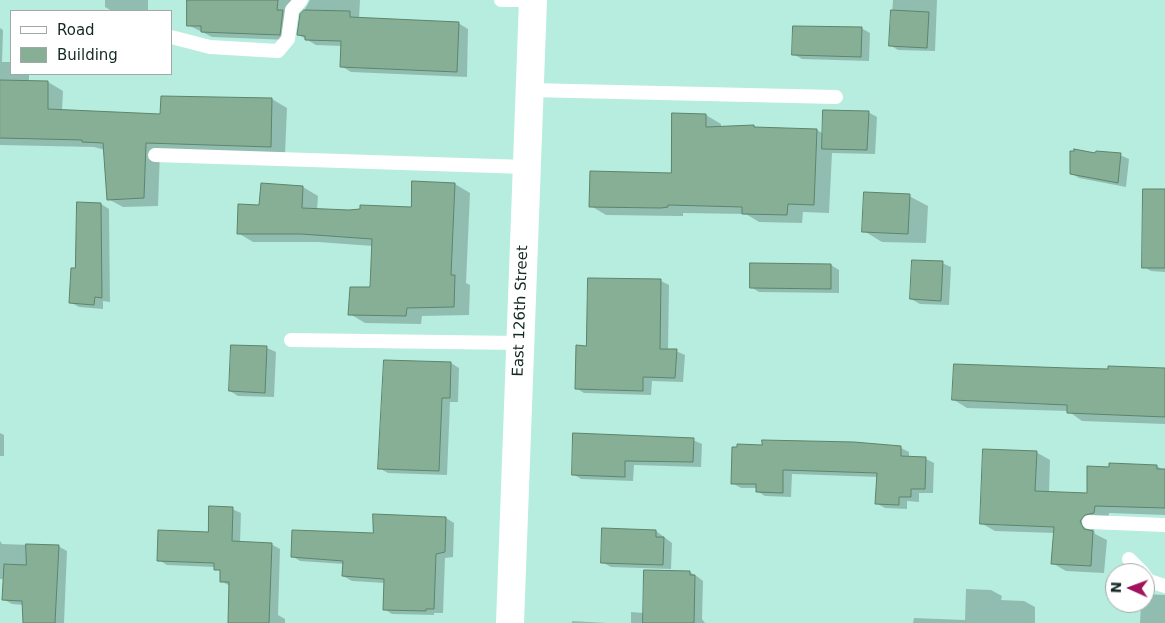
<!DOCTYPE html>
<html>
<head>
<meta charset="utf-8">
<style>
	body { margin:0 }
	#map { position:relative; width:1165px; height:623px; overflow:hidden; background:#b6edde; font-family:"DejaVu Sans",sans-serif }
	canvas { display:block }
	.legend { position:absolute; left:10px; top:10px; width:162px; height:65px; box-sizing:border-box; background:#fff; border:1px solid #a1a9a7; margin:0; padding:6px 9px; list-style:none; font-size:15px; color:#142924 }
	.legend li { display:flex; align-items:center; gap:10px; height:25px }
	.legend b { width:25px; border:1px solid #a1a9a7 }
	.north { position:absolute; left:1105px; top:563px; width:50px; height:50px; box-sizing:border-box; background:#fff; border:1px solid #a1a9a7; border-radius:50%; rotate:272deg; font-size:14px; font-weight:700; line-height:20px; text-align:center; color:#142924 }
	.north::after { content:''; display:block; margin:auto; width:18px; height:22px; background:#a1145d; clip-path:polygon(50% 0,100% 100%,50% 72%,0 100%) }
</style>
</head>
<body>
<div id="map">
<canvas width="1165" height="623"></canvas>
<ul class="legend">
<li><b style="height:6px;background:#fff"></b>Road</li>
<li><b style="height:14px;background:#86af95"></b>Building</li>
</ul>
<div class="north">N</div>
</div>
<script>
const g = document.querySelector('canvas').getContext('2d');
g.lineJoin = 'round';
function paint(path, color) { g.fillStyle = color; g.fill(path, 'evenodd'); }
function strokePath(path, color, width, dash) { g.strokeStyle = color; g.lineWidth = width; g.lineCap = dash ? 'butt' : 'round'; g.setLineDash(dash || []); g.stroke(path); }
function write(font, color, halo, rows, align = 'center') {
  g.font = font + ' "DejaVu Sans",sans-serif'; g.lineWidth = 5; g.setLineDash([]); g.textBaseline = 'middle'; g.strokeStyle = halo; g.fillStyle = color; for (const [text, x, y, turn = 0] of rows) {
    g.save(); g.translate(x, y); g.rotate((+turn || 0) * Math.PI / 180); g.textAlign = isNaN(turn) ? turn : align; if (halo) g.strokeText(text, 0, 0); g.fillText(text, 0, 0); g.restore();
  }
}
const shadow = new Path2D(`
	M105,0H148V11H112L105,7Z
	M189,0H304L295,10L289,40L212,37L188,25Z
	M310,0H360L359,19L458,23L468,29L467,77L351,72L341,66L342,46L316,45L299,35L302,14Z
	M893,0H937L935,51L898,50L890,45Z
	M0,28L3,30L2,62H11V74H29V82H48L63,91L62,111L162,116L272,99L287,108L285,155L160,151L158,206L123,207L108,199L105,150L94,147L0,145Z
	M861,28L870,33L869,61L802,59L793,54Z
	M868,112L877,117L875,154L832,153L829,213L803,212L802,223L759,222L746,214L683,213V216H678L606,215L591,206L673,174L706,115L721,124V128L754,126L757,129L817,130L824,134Z
	M1096,155H1120L1129,159L1126,187L1079,178L1071,173Z
	M455,184L470,193L466,283L470,285L469,315L422,316L421,324L365,323L350,314L371,289L373,246L318,242H253L238,233L260,206L303,187L318,196L317,210L349,211L412,208Z
	M1165,191V272L1151,271L1144,267Z
	M909,196L928,206L926,243L882,242L864,231Z
	M101,204L109,209L110,302L103,301V309L79,307L70,302L76,269Z
	M942,263L951,267L949,305L920,304L911,299Z
	M831,265L839,270V293L759,292L751,287Z
	M589,279L661,281L669,285L668,350L676,351L685,355L683,382L652,381L651,395L584,393L576,388L588,347Z
	M232,346L267,348L276,352L274,397L238,396L230,391Z
	M451,363L459,368L458,402H450L447,475L388,473L379,468Z
	M1165,369V424L1082,421L1068,411L967,408L954,400L1109,370Z
	M0,433L4,435V456H0Z
	M693,440L702,444L701,467L634,465L633,481L581,479L573,474Z
	M734,448H901L909,452V458L926,459L934,463L933,493H919V502L907,501V509L885,508L876,503L878,477L792,474L791,497L765,496L757,491V488H741L732,483Z
	M1036,452L1050,460L1049,493L1088,494L1110,468L1156,466L1165,470V515L1109,513L1108,521L1098,522L1094,530L1095,534L1107,540L1104,573L1066,571L1052,563L1055,533L995,531L981,523Z
	M232,509L241,513L240,543L271,544L280,549L278,615L285,619V623H229L230,586L221,581L222,573L215,567L167,565L159,560L209,533Z
	M375,515L446,518L454,523L453,557L445,558L443,613H434V615L392,614L384,609L385,583L352,581L343,576L344,564L300,561L292,556L374,535Z
	M656,531L672,543L671,569L611,567L602,562Z
	M0,541L2,544L58,546L67,551L64,623H23L24,605L12,604L3,599L4,579H0Z
	M646,572H690L698,577L703,581L702,619L705,623H631V612L644,613Z
	M966,589L991,590L1002,596L1001,600L1024,601L1035,607V623H913L914,618L965,620Z
	M1145,594L1165,595V623H1140L1141,603H1145Z
	M572,621L607,623H572Z`);
const building = new Path2D(`
	M187,0H278L277,10H283L280,35L201,32V26H187Z
	M304,10L350,11V17L459,22L457,72L340,67L341,41L305,40V36L297,35L300,14Z
	M891,10L929,12L927,48L889,46Z
	M793,26L862,27L861,57L792,55Z
	M0,80L48,81V109L160,114L161,96L272,98L271,147L146,143L144,198L107,200L103,143L82,142V140L0,138Z
	M823,110L869,111L867,150L822,149Z
	M672,113L706,114V127L754,125V127L817,129L814,205L788,204L787,215L742,214V207L668,205V207L661,208L589,207L590,171L671,173Z
	M1074,149L1095,153L1096,151L1121,153L1118,183L1070,174V151H1074Z
	M412,181L455,183L451,275H455L454,307L407,308L406,316L348,315L350,287H370L372,239L301,234H237L238,204L259,205L261,183L303,186L302,208L349,210L360,209V205L411,207Z
	M1143,189H1165V268H1142Z
	M864,192L910,194L908,234L862,232Z
	M77,202L101,203L102,298L95,297L94,305L69,303L71,268H75Z
	M912,260L943,261L941,301L910,299Z
	M750,263L831,264V289L750,288Z
	M588,278L661,279L660,349H677L675,378L643,377V391L575,389L576,345L586,346Z
	M231,345L267,346L265,393L229,391Z
	M384,360L451,362L450,398H442L439,471L378,469Z
	M954,364L1069,368L1108,369V366L1165,368V417L1067,413V405L952,400Z
	M573,433L694,438L693,462L625,461V477L572,475Z
	M762,440L854,442L901,446V456L926,457L925,489H911V497H899V505L875,504L877,473L783,470V493L756,492V484H731L732,447H737V444L762,445Z
	M983,449L1037,451L1035,491L1087,493V466L1109,467V463L1157,465V469H1165V508L1095,506L1094,513L1085,515L1080,521L1084,529L1093,531L1091,566L1051,564L1054,527L980,524Z
	M209,506L233,507L232,541L272,543L269,623H228L229,582H220V570H214V563L157,561L158,530L208,532Z
	M373,514L446,517L445,552L436,554L434,609H426V611L383,610L384,579L342,576L343,561L291,557L292,530L373,533Z
	M602,528L656,530V537H664L663,565L601,563Z
	M26,544L59,545L55,623H23L22,601L2,600L4,564L26,565Z
	M644,570L690,571V575H695L694,623H643Z`);
const service = new Path2D(`
	M501,0H533
	M171,37L210,47L278,51L288,39L292,10L301,0
	M530,90L836,97
	M155,155L526,167
	M291,340L520,343
	M1089,522L1165,525
	M1129,559L1143,573
	M1145,576L1149,581L1165,586`);
const minor = new Path2D(`
	M510,623L533,0`);
const streetNames = [
	["East 126th Street",521,311,-88]
];
paint(shadow, '#0003');
paint(building, '#86af95');
strokePath(building, '#5c846c', 1);
strokePath(service, '#fff', 14);
strokePath(minor, '#fff', 28);
write('15px', '#142924', '#fff', streetNames);
</script>
</body>
</html>
